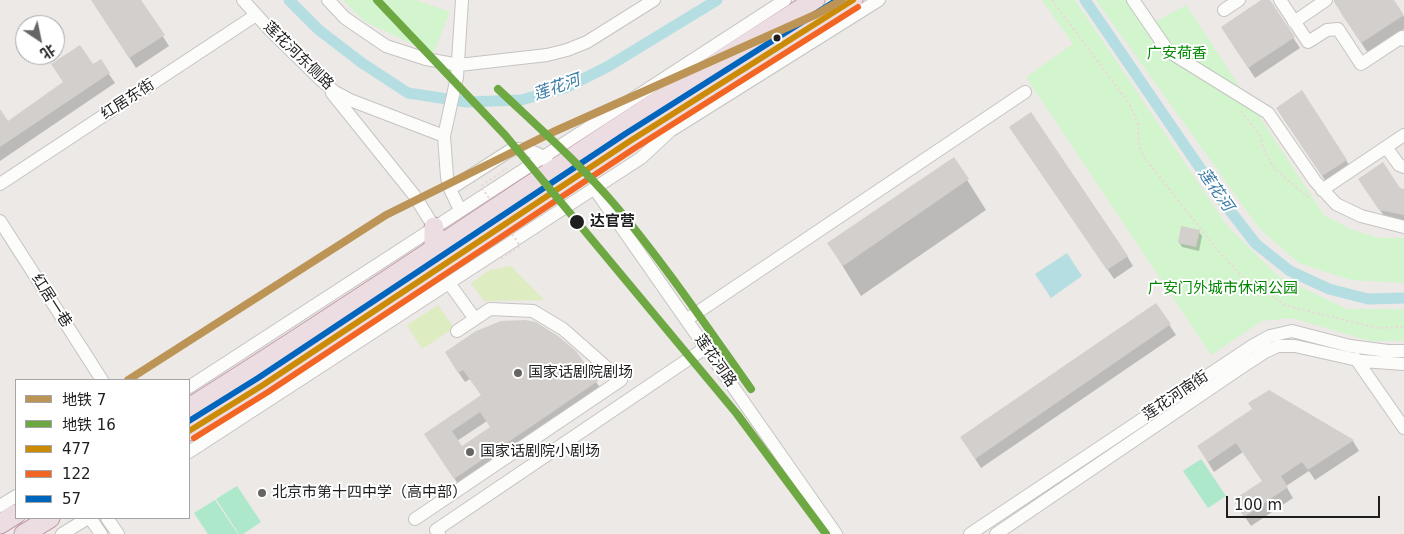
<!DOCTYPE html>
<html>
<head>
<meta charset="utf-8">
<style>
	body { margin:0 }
	#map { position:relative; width:1404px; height:534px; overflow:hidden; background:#ece9e6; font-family:"DejaVu Sans","Noto Sans SC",sans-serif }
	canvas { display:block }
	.legend { position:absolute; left:15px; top:379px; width:175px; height:140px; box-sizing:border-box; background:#fff; border:1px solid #a5a5a5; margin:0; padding:6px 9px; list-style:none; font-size:15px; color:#1e1e1e }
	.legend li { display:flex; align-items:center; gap:10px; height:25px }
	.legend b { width:25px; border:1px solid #a5a5a5 }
	.north { position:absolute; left:15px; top:15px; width:50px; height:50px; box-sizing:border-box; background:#fff; border:1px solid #a5a5a5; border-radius:50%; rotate:146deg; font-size:14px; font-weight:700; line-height:20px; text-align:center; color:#1e1e1e }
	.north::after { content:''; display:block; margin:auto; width:18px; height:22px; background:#666564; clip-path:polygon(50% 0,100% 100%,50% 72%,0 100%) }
	.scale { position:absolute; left:1226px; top:496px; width:154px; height:22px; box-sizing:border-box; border:2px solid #1e1e1e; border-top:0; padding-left:6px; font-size:15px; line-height:18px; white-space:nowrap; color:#1e1e1e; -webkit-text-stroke:4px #fff; paint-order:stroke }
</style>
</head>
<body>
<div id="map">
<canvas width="1404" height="534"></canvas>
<ul class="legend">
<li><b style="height:6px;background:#bc9456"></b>地铁 7</li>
<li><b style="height:6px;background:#6da843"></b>地铁 16</li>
<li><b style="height:6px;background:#cc8b06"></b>477</li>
<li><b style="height:6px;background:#f26522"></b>122</li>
<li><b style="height:6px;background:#0065bd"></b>57</li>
</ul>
<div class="north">北</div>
<div class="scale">100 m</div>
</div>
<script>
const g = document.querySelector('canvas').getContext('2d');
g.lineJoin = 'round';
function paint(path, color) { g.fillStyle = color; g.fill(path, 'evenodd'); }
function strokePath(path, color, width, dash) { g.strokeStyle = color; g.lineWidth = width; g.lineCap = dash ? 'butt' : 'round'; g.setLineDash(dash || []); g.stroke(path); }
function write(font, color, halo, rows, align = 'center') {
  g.font = font + ' "DejaVu Sans","Noto Sans SC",sans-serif'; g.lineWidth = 4; g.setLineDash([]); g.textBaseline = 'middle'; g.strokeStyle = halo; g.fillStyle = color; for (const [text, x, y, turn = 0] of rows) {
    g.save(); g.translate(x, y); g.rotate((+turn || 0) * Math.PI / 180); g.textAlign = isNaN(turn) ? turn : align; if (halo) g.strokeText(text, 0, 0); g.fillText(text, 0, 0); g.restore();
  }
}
const grass = new Path2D(`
	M511,266L543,299V300L484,301L471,283L490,270Z
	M438,305L454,328L422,349L407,325Z`);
const park = new Path2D(`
	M343,0H416L450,12L433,54L364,21Z
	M1042,0H1075L1228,227L1278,276L1347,309H1404V341H1370L1292,318L1262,321L1211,355L1026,77L1073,44Z
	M1096,0H1127L1146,27L1186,5L1324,215L1350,229L1379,238H1404V283L1351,280L1299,263L1259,228Z`);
const pitch = new Path2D(`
	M1201,459L1226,496L1208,508L1183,471Z
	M237,486L261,522L243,534H239L216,499Z
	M215,500L238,534H208L194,513Z`);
const water = new Path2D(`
	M1067,253L1082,276L1051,298L1035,274Z`);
const shadow = new Path2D(`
	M92,0H140L169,46L136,68Z
	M1263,0H1268L1300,48L1255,78L1228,37Z
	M1339,0H1393L1404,17V29L1368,53L1341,13Z
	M100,61L115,83L0,161V111L8,122Z
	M1283,118L1346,160L1352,170L1329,186Z
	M1017,137L1127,256L1133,266L1114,279Z
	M954,159L986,210L861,296L829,244Z
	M1400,189L1404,190V224L1387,220L1366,190Z
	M1199,232L1202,236L1199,251L1182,247L1179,242Z
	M1156,305L1176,335L981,468L968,448Z
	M575,352L603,392L461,488L431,444L482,396L470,379L465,382L452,363ZM487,421L491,428L461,448L457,441Z
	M1269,391L1353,441L1359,451L1315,480L1309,471L1286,486L1293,498L1251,526L1241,511L1263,482L1243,452L1214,472L1204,456L1253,410Z`);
const canal = new Path2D(`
	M289,0L319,30L362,63L408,93L467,102L521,100L565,88L607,67L717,0
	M1085,0L1224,203L1256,244L1290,271L1329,289L1368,299L1404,298`);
const building = new Path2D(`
	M91,0H141L165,35L129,58Z
	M1261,0H1270L1295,37L1248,68L1221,27Z
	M1334,0H1394L1404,15L1361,43L1334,2Z
	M80,45L93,64L101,59L110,73L0,147V109L8,121L63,82L51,64Z
	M1302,90L1347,160L1322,176L1276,108Z
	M1031,112L1128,256L1107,270L1009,127Z
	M954,157L969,179L843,266L827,243Z
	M1383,162L1400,188L1404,189V215L1379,210L1358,179Z
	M1181,226L1200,230L1196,247L1178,243Z
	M1156,303L1171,324L975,459L960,437Z
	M525,320L536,322L558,336L576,351L598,381L454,479L424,434L481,395L463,370L458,373L445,352L476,331L501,321ZM480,412L490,427L462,446L452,431Z
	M1269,390L1354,440L1308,470L1302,462L1281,476L1288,487L1244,517L1233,500L1262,481L1236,443L1208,462L1197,446L1252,409L1248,403Z`);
const path = new Path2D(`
	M1052,0L1130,105L1138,124L1139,146L1144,157L1215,247L1241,276L1287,306L1378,328L1404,327
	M1241,111L1260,135L1265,153L1275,169L1308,197L1311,195`);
const minor = new Path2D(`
	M243,0L270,30L322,81L335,92L350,100L444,136
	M328,0L345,18L386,46L426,59L459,65L547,55L567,50L587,42L654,0
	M1133,0L1168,51L1268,113L1315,181L1336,204L1361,216L1404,227
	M1280,0L1308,42L1327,30L1338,29L1361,64L1402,37L1404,40
	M1224,10L1239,0
	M1294,22L1326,0
	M332,93L414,195L434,227
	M1386,147L1399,165L1404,167
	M0,184L256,15
	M594,188L836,534
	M450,189L511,150C521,147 540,152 547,161
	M1322,190L1404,135
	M460,210L450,189L447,177L444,136L457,77L462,0
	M0,221L102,380
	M449,283L475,319
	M686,320L1025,92
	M1356,359L1404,428
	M189,387L785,0
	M189,452L641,158L670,131L879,0
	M0,506L16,496
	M90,518L101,534
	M107,518L118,534
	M415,519L621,380L563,329L533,311L490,309L457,331
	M62,534L88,518
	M439,534L436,530L705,348
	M970,534L1252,346L1270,336L1292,331L1350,346L1388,351H1404
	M996,534L1239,369L1265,352L1278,346H1295L1362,361L1404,364`);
const highway = new Path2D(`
	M434,248V227
	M189,408C400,276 604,132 815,0
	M189,431L263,385L630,141L853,0
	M0,524L16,514
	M24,534L50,518`);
const pathBridge = new Path2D(`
	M501,259L520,246L481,186L507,168`);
const bus1 = new Path2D(`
	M189,431L263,385L630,141L853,0`);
const bus2 = new Path2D(`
	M194,438L268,392L635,148L858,7`);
const bus3 = new Path2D(`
	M189,421L258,378L625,134L837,0`);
const metro1 = new Path2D(`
	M128,380L386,215L553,132L817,14L842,0`);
const metro2 = new Path2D(`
	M377,0L505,135L737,414L826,534
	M498,89C538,127 579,163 615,205C664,263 707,327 751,389`);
const markers = [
	[777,38,4.5,"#1e1e1e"],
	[577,222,8,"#1e1e1e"],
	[518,373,5,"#666564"],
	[470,452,5,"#666564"],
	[262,493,5,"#666564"]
];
const parkNames = [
	["广安荷香",1177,54],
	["广安门外城市休闲公园",1223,289]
];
const streetNames = [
	["莲花河东侧路",298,56,44],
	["红居东街",128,100,-33],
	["红居一巷",51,301,57],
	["莲花河路",715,361,55],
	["莲花河南街",1176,396,-34]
];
const stopNames = [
	["达官营",590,222]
];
const poiNames = [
	["国家话剧院剧场",528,373],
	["国家话剧院小剧场",480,452],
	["北京市第十四中学（高中部）",272,493]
];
const waterNames = [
	["莲花河",557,88,-20],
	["莲花河",1215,190,55]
];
paint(grass, '#ddecc1');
paint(park, '#d2f5ce');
paint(pitch, '#ace8c9');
paint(water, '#b5dee3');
paint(shadow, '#0003');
strokePath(canal, '#b5dee3', 11);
paint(building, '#d3cfcc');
strokePath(minor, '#c5c4c2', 14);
strokePath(highway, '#c49aab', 21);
strokePath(path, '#ebd8d8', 2, [2.5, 2.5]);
strokePath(minor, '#fcfcfb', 12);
strokePath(highway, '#ebdde1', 19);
strokePath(pathBridge, '#ebd8d8', 2, [2.5, 2.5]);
strokePath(bus1, '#cc8b06', 6);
strokePath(bus2, '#f26522', 6);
strokePath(bus3, '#0065bd', 6);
strokePath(metro1, '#bc9456', 8);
strokePath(metro2, '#6da843', 8);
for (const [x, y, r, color] of markers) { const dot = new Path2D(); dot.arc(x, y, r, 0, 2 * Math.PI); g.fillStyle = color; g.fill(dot); strokePath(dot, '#fff', 2); }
write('15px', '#028700', '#fff', parkNames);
write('15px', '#1e1e1e', '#fff', streetNames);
write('bold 15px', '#1e1e1e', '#fff', stopNames, 'left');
write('15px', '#1e1e1e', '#fff', poiNames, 'left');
write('italic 16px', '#3b7ba6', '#fff', waterNames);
</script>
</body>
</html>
